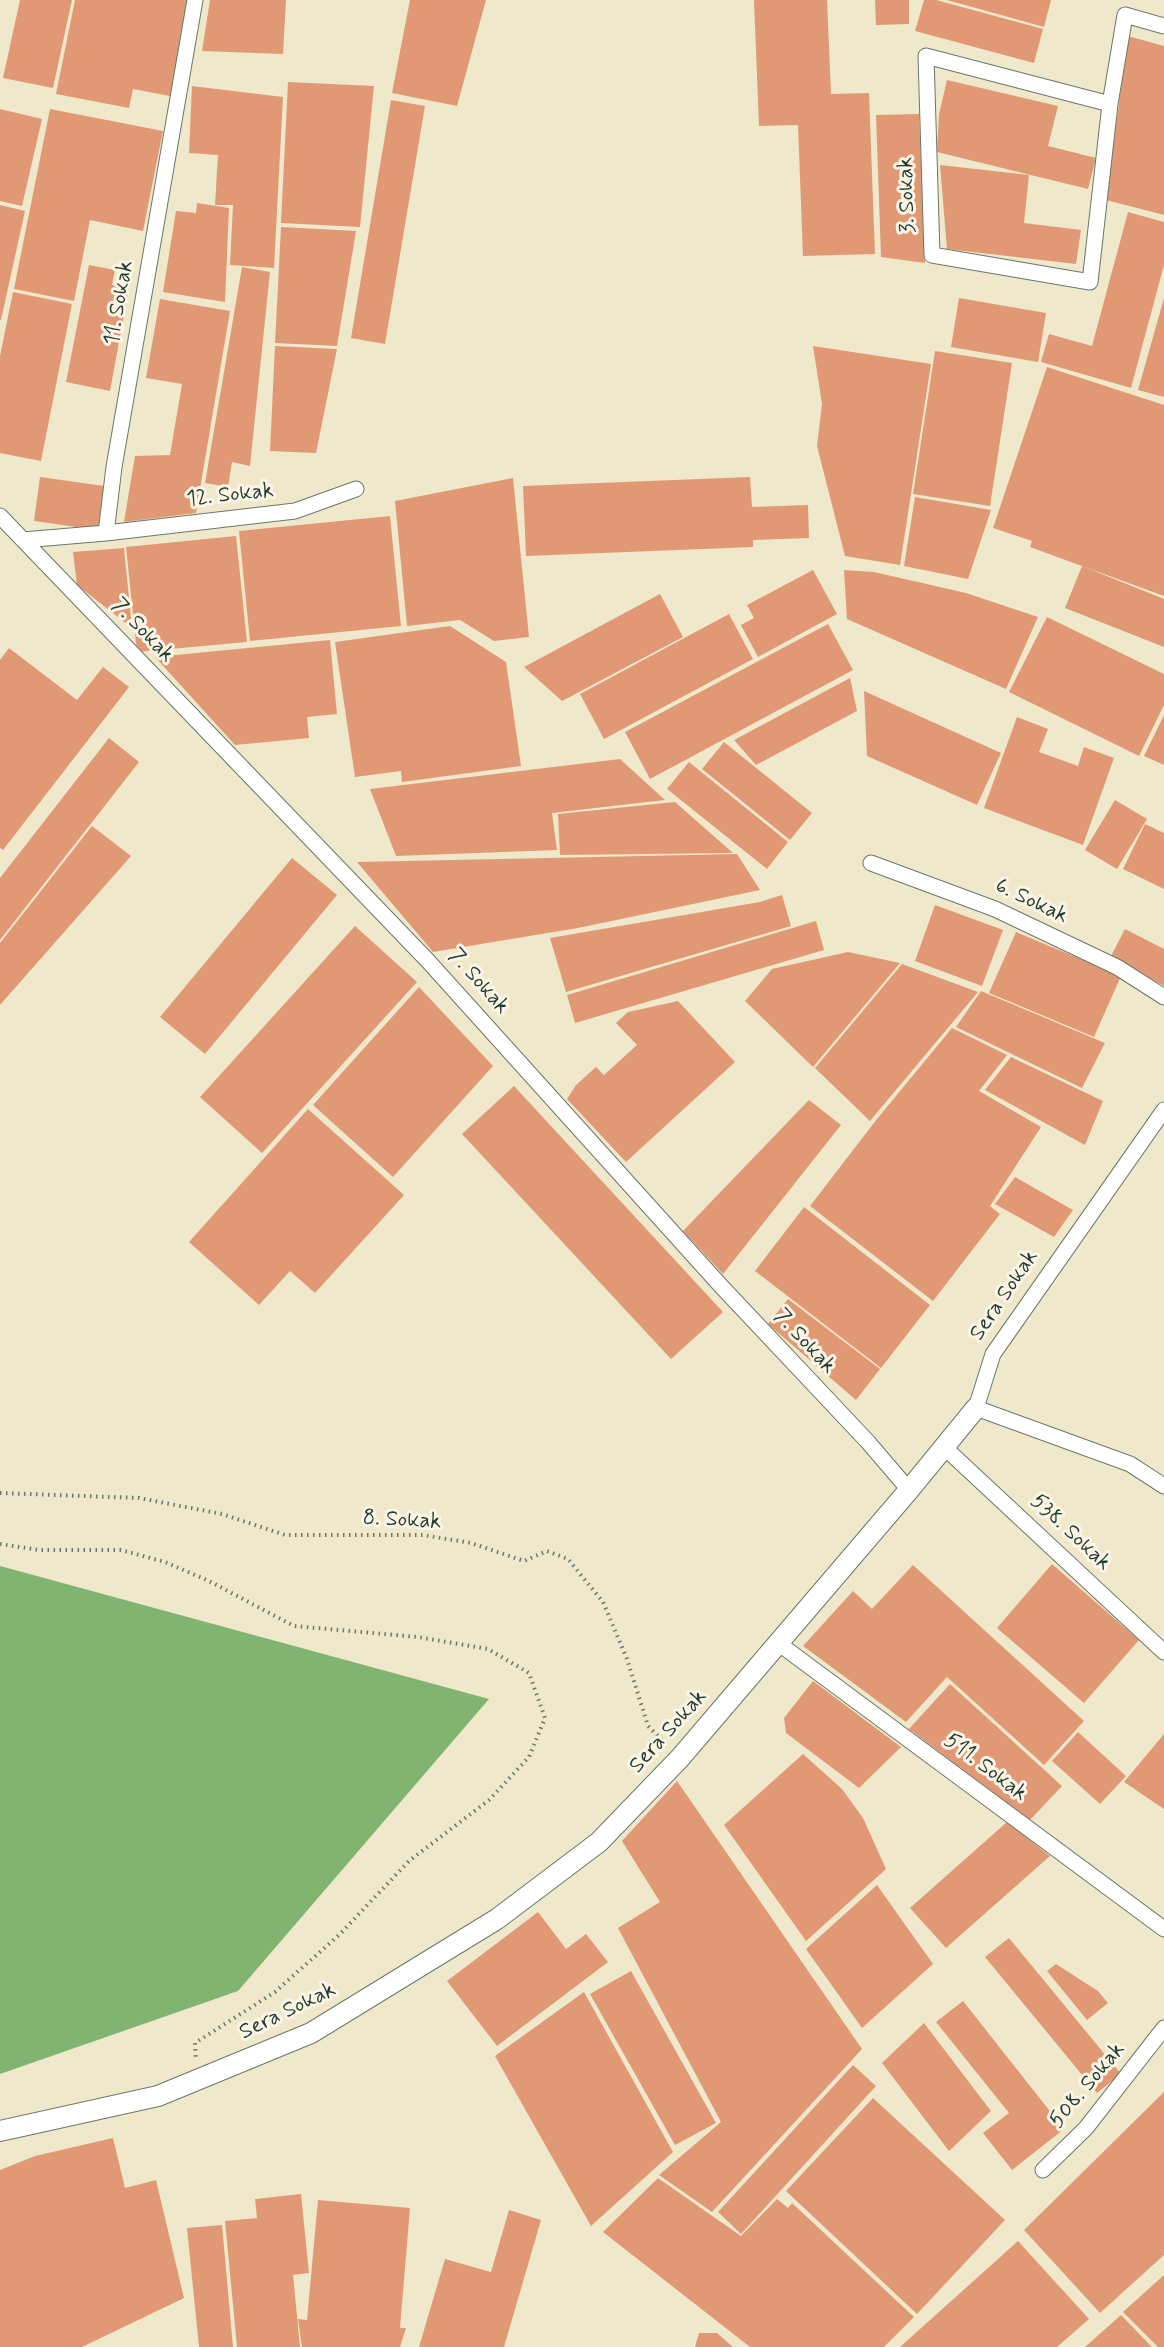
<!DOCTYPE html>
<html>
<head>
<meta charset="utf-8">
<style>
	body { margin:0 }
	canvas { display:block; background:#efe8cb }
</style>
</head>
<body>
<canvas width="1164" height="2347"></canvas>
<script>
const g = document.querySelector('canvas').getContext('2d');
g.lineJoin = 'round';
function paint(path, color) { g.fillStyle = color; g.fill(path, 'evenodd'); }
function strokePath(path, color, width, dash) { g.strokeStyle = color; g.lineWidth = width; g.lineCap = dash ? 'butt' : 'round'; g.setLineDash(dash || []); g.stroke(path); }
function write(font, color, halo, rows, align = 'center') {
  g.font = font + ' Mynerve,sans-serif'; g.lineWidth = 6; g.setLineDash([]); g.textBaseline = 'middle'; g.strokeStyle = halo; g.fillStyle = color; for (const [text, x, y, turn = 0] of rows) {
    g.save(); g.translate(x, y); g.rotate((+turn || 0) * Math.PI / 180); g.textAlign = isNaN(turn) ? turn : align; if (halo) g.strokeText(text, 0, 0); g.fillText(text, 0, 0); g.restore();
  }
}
const forest = new Path2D(`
	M0,1566L489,1699L238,1991L0,2074Z`);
const building = new Path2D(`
	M20,0H72L53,88L3,78Z
	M75,0H189L170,96L133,89L129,108L56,94Z
	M210,0H286L283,54L202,51Z
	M410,0H486L457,106L392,93Z
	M754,0H827L831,94L869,93L875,254L803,256L798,125L759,126Z
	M875,0H909V24L876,25Z
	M924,0H936L1043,29L1034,63L915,31Z
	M947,0H1051L1044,27Z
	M1128,36L1164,46V215L1106,200Z
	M947,80L1058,106L1048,146L1096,158L1088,189L937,152L939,114Z
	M288,82L374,86L360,227L281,223Z
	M192,86L283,97L274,268L230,265L233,205H215L218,155L189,153Z
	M391,100L425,106L385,344L351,338Z
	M0,109L42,119L22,206L0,201Z
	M50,109L163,131L143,231L90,220L74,301L14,289Z
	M919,114L925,263L881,257L876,115Z
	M940,165L1029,175L1024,223L1081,230L1076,264L947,249Z
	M197,203L229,208L225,302L163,292L176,211L196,213Z
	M0,205L25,211L1,320H0Z
	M1128,212L1164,222V265L1131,388L1041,362L1049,334L1092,346Z
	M281,227L356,231L337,346L275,343Z
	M89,265L115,270L112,285L129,288L110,391L66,382Z
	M242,267L270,272L250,466L232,462L228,487L205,483Z
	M13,292L72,304L41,461L0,453V356Z
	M959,298L1046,313L1038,362L951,347Z
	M1164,298V397L1138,390Z
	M160,299L230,311L196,513L124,522L135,456L170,455L182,384L146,378Z
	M275,346L337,349L316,453L270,451Z
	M813,346L931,364L900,565L845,556L817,446L822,404Z
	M935,351L1012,363L990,506L913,494Z
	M1047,367L1164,405V596L1030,547L1032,541L993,528Z
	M40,477L104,486L98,530L34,521Z
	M750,477L752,507L808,505L809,538L753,540V547L526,556L523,486Z
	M513,478L529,637L494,641L460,620L407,626L395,501Z
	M915,497L991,510L968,579L904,566Z
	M390,516L401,626L250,641L239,531Z
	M236,536L247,642L137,652L126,547Z
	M124,548L132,628L77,585L73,552Z
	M1082,566L1164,599V647L1065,608Z
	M813,570L837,614L758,657L741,625L754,618L747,605Z
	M844,570L874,572L966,593L1038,617L1006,689L847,619Z
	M660,594L683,637L562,701L524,667Z
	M729,614L753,659L604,739L580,694Z
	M1047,617L1164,674V705L1139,756L1009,692Z
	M828,624L853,670L650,779L625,732Z
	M450,626L506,662L521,766L402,782L401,771L355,777L335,642Z
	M330,640L337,714L307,717L309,738L235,745L155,657Z
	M9,648L77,700L103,667L129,687L3,850L0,848V660Z
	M850,678L857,711L756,765L734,740Z
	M864,691L1001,753L977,805L867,756Z
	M1164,715V765L1144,756Z
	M1017,717L1048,729L1039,752L1078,766L1084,747L1114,758L1083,845L984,808Z
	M109,738L139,762L0,940V878Z
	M724,742L812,813L790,840L702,769Z
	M620,759L665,800L552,813L557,850L396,856L370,789Z
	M689,762L788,842L767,869L667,789Z
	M1115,800L1147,819L1117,869L1085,850Z
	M675,802L733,853L560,855L558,814Z
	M1145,824L1164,833V889L1123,869Z
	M92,826L131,856L0,1005V943Z
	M737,854L760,890L578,928L433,952L357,862Z
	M292,858L337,895L205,1054L160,1017Z
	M782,895L791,926L566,992L550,938L760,902Z
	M935,905L1003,930L982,986L915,961Z
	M816,921L824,950L575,1023L567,995Z
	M355,926L417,982L262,1153L200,1097Z
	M1125,929L1164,949V986L1110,958Z
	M1016,932L1121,976L1094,1037L989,993Z
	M848,952L900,963L813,1067L745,1001L772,969Z
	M902,964L978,992L870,1121L815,1068Z
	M419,987L493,1066L393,1177L313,1105Z
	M981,991L1105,1043L1082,1088L956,1027Z
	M678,1001L735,1062L626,1162L567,1099L576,1085L596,1067L604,1075L637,1045L616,1023L628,1012Z
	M952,1028L1007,1055L979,1091L1041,1127L990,1206L1000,1214L933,1301L810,1206L877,1119Z
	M1011,1057L1103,1101L1085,1145L985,1090Z
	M514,1086L723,1312L671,1359L462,1134Z
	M809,1100L841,1125L723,1274L683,1231Z
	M308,1109L404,1195L315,1293L290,1271L259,1305L189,1242Z
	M1015,1177L1073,1210L1054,1237L995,1204Z
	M804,1207L930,1305L881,1368L755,1271Z
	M788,1299L880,1369L856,1400L768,1324Z
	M1052,1564L1139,1640L1084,1703L997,1628Z
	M913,1565L1084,1721L1044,1765L947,1677L906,1722L803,1646L853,1591L872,1609Z
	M813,1681L901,1747L859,1788L786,1733L784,1718Z
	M950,1684L1062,1786L1030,1820L909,1729Z
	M1078,1732L1126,1776L1100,1804L1052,1761Z
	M1164,1734V1809L1124,1782Z
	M803,1754L842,1789L863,1818L886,1869L806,1941L724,1825Z
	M677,1781L862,2049L712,2212L659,2175L721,2122L618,1928L660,1902L622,1841Z
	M1007,1822L1050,1856L946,1948L910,1908Z
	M877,1885L933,1964L862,2028L806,1949Z
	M538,1912L566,1949L586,1934L608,1962L497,2046L447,1981Z
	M1009,1938L1121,2074L1097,2093L985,1957Z
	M1056,1964L1098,1991L1108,2003L1087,2020L1047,1971Z
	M631,1971L716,2123L675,2145L590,1994Z
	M584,1992L673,2152L591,2226L495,2056Z
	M963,2001L1064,2129L1012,2170L983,2133L1009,2113L936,2022Z
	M924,2023L991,2111L949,2151L882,2063Z
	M853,2065L876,2086L741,2234L718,2212Z
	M1164,2092V2255L1100,2313L1024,2230Z
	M873,2098L1005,2220L917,2314L786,2191Z
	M113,2138L125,2188L156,2180L184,2298L82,2347H0V2170L35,2156Z
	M658,2178L741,2236L777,2199L788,2208L792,2203L914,2317L884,2347H750L603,2232Z
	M301,2194L309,2273L293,2275L300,2347H237L225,2221L257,2218L255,2199Z
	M318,2200L410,2208L400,2328H406L400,2347H302L298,2319L307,2320Z
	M509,2210L541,2220L504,2347H419L445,2259L491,2272Z
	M222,2225L233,2347H199L187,2228Z
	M1018,2241L1089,2319L1057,2347H900Z
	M1164,2275V2347H1158L1123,2312Z
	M1121,2315L1152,2347H1085Z
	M699,2333H717L733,2347H695Z`);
const path = new Path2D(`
	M0,1493L139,1498L222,1514L285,1535H423L471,1543L524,1561L547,1551L568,1559L603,1602L627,1659L648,1726L667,1745
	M0,1544L39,1550H121L165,1562L209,1581L294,1626L418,1637L488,1649L529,1673L545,1718L529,1757L489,1800L409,1861L340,1934L275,1992L195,2043L196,2061`);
const minor = new Path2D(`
	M1110,104L1090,282L932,255L926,56L1110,104L1125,15L1164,26
	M0,516L428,961L721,1286L868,1442L909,1490
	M106,533L295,511L356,489
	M23,540L106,533L114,467L195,0
	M871,863L995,909L1117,967L1164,997
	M1164,1110L993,1354L976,1408L1130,1464L1164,1486
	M944,1447L1164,1652
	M778,1643L1164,1929
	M1043,2170L1086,2128L1164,2028`);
const tertiary = new Path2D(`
	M0,2131L158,2096L311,2033L497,1919L599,1842L680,1758L909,1490L976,1408`);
const streetNames = [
	["3. Sokak",908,195,-92],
	["11. Sokak",120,303,-80],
	["12. Sokak",230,496,-6],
	["7. Sokak",142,631,46],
	["6. Sokak",1031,902,25],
	["7. Sokak",478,982,48],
	["Sera Sokak",1005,1296,-56],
	["7. Sokak",804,1342,47],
	["8. Sokak",402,1521,3],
	["538. Sokak",1070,1533,43],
	["Sera Sokak",669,1732,-48],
	["511. Sokak",985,1768,37],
	["Sera Sokak",288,2012,-26],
	["508. Sokak",1088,2086,-50]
];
paint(forest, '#80b470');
paint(building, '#e19975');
strokePath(minor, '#687969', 17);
strokePath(tertiary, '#687969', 22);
strokePath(path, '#687969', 4, [1.5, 4.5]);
strokePath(minor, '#fff', 15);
strokePath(tertiary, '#fff', 20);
write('22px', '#1f3d34', '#fcf5e5', streetNames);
</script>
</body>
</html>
